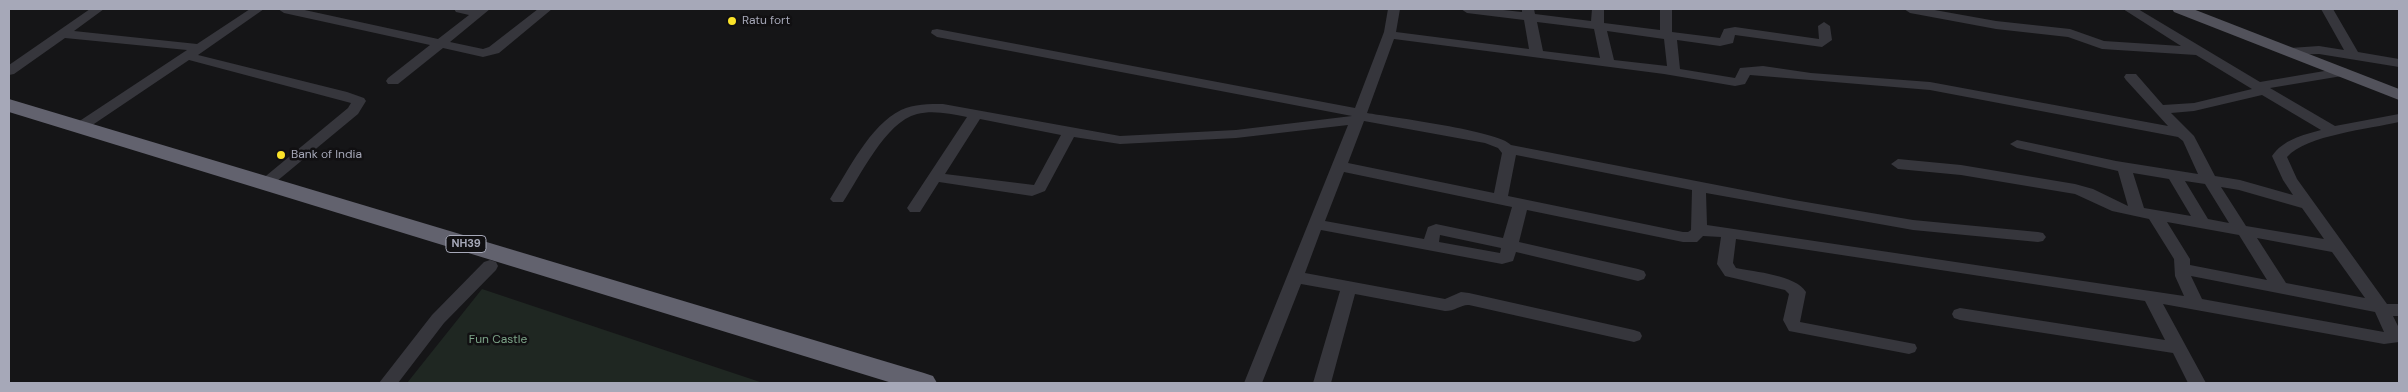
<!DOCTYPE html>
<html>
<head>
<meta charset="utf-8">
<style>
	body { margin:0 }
	#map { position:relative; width:2408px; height:392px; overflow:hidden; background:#151517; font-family:"DM Sans",sans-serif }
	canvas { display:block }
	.frame { position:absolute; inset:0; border:10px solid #a6a8b8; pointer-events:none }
</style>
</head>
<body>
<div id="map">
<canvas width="2408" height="392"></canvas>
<div class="frame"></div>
</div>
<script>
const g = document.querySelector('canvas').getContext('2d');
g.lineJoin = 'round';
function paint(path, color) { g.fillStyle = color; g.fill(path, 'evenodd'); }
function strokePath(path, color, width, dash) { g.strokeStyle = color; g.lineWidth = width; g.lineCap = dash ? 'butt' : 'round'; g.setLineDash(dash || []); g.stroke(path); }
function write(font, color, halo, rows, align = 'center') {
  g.font = font + ' "DM Sans",sans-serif'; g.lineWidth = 5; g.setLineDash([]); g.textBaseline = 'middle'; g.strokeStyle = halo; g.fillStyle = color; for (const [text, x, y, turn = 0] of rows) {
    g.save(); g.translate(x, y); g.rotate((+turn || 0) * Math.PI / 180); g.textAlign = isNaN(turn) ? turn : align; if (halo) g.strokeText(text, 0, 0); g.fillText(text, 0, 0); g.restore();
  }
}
const green = new Path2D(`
	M482,289L763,383H407Z`);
const minor = new Path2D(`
	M90,9H104L74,31L197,44L250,9H264L198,55L347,92L364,98L366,101L358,114L271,186H261L259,183L261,180L348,108L351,103L189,60L85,130H75L73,127L75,124L187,50L65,38L14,74L9,75V65Z
	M278,9H300L438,39L469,15L456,12L454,9H490L450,42L483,49L489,47L538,9H552L499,53L483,57L443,48L398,84H388L386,81L388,78L430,45L284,13Z
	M1388,9H1400L1396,32L1529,49L1524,20L1467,13L1461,9H1494L1522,12V9H1534L1535,14L1591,21L1592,9H1604V23L1660,30V9H1672V32L1720,38L1724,29L1735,27L1819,39L1818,26L1824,22L1830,26L1832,40L1822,47L1735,35L1733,43L1720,46L1677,40L1680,69L1735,78L1740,68L1763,66L1811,73L1930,82L2168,126L2126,80L2124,77L2126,74H2136L2163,105L2194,103L2252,89L2196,55L2102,49L2068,37L1996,29L1910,13L1904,9H1929L1996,21L2070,29L2104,41L2181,46L2123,9H2138L2260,82L2342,68L2347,69L2349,72L2342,76L2270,88L2335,126L2399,114V122C2370,129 2306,135 2287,157L2297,179L2387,304H2399V316H2393L2399,328V342L2384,344L2163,304L2206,383H2188L2173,353L1960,320L1954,318L1952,314L1954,310L1960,308L2165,340L2145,301L1736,239L1733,263L1736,268C1755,272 1796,275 1806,292L1800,322L1915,344L1917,348L1915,352L1909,354L1789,331L1783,320L1789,294L1785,290L1725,276L1717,264L1721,237L1703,236L1697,242H1683L1527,210L1519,242L1638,269L1644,271L1646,275L1644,279L1638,281L1516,252L1513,261L1502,264L1321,230L1305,273L1445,299L1461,292L1469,293L1634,330L1640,332L1642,336L1640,340L1634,342L1469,305C1462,304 1455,311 1445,311L1355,294L1331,383H1313L1340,291L1301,284L1262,383H1244L1348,125L1236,138L1120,144L1074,137L1045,191L1032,196L939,182L920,212H910L907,208L967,117C950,114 934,110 917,114C885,122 860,177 843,202H833L830,199C848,171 870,125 901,110C914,104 929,104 943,104L1120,136L1236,130L1352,116L937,37L931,33L932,30L937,29L1355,108L1384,32ZM1537,22L1594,29L1600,58L1543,51ZM1607,31L1664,39L1667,66L1614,60ZM1394,39L1664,74L1735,86L1745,84L1750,75L1930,90L2178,137L2183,141L2198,174L2116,161L2017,140L2010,144L2017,148L2118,171L2128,206L2093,189L2075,184L1961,165L1898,159L1891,164L1898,169L1961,175L2075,194L2112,211L2149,219L2174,259L2175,276L2184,296L1707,225L1706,193L1913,230L2038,242L2043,241L2046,237L2043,233L2038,232L1913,220L1794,200L1511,145C1500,131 1390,117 1367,113ZM2262,95L2321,130C2302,135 2283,140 2272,156L2283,180L2293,195L2240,180L2215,176L2194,136L2171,113L2194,111ZM980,119L1061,135L1034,185L945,174ZM1364,121L1485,143L1498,148L1502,153L1494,193L1348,163ZM1516,155L1692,190L1691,230L1688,232H1683L1508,196ZM1344,172L1512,207L1503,238L1436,224L1428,227L1424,239L1325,221ZM2133,173L2169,179L2191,216L2144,208ZM2185,181L2205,184L2229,223L2208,219ZM2221,187L2239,190L2302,208L2324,239L2246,226ZM2167,222L2239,235L2267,280L2190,265V259ZM1440,235L1501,248L1500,253L1439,242ZM2257,238L2332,252L2365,298L2286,283ZM2191,276L2375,312L2384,332L2202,299Z
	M2321,9H2333L2358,52L2399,59V67L2319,54L2285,55L2283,52L2285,49L2290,48L2319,46L2344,50Z
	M490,260L496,262L498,266L496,270L444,323L398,383H379L432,315L484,262Z`);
const major = new Path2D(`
	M2172,9H2193L2399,89V100L2174,12Z`);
const highway = new Path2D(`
	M9,99L924,373L933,376L937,383H892L9,112Z`);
const markers = [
	[732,21,5,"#fbe329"],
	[281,155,5,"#fbe329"]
];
const shields = [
	[466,244,40]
];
const shieldNames = [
	["NH39",466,244]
];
const poiNames = [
	["Ratu fort",742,21],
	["Bank of India",291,155]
];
const parkNames = [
	["Fun Castle",498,340]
];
paint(green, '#1f2722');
paint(minor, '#36363c');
paint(major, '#52525b');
paint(highway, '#62626e');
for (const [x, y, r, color] of markers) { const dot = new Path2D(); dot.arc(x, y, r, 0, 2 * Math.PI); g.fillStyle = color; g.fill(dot); strokePath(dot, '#111012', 2); }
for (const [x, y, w] of shields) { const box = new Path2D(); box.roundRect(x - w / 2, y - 8.5, w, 17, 4); g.fillStyle = '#111012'; g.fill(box); strokePath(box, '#a6a8b8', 1); }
write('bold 11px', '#a6a8b8', null, shieldNames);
write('12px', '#a6a8b8', '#111012', poiNames, 'left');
write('12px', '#7ca488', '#111012', parkNames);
</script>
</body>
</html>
